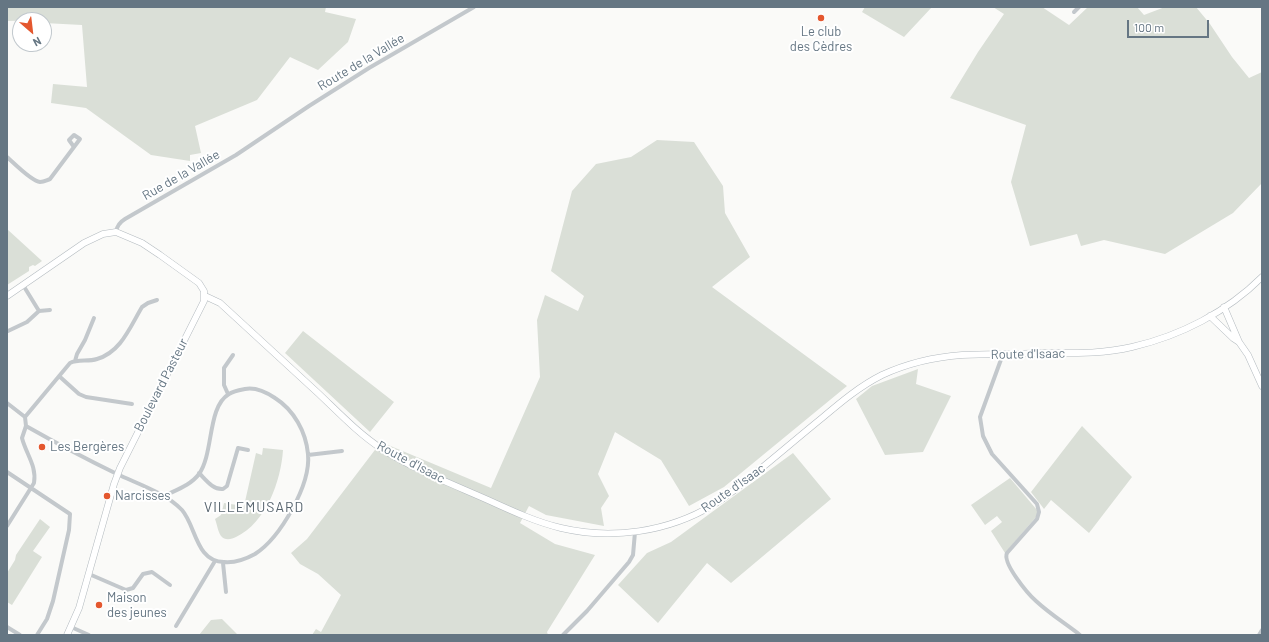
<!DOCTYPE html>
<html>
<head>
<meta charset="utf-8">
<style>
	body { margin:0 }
	#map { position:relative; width:1269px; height:642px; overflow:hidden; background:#fafaf8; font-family:Barlow,sans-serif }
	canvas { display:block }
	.frame { position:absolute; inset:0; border:8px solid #657683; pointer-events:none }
	.north { position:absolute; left:12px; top:12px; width:40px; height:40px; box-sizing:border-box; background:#fff; border:1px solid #c1c8cd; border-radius:50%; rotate:152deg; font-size:11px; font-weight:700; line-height:16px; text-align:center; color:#657683 }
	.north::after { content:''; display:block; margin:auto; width:14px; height:18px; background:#e4572e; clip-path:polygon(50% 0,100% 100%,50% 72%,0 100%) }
	.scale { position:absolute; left:1127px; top:20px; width:82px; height:18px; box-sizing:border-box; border:2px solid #657683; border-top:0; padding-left:5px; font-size:12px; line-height:14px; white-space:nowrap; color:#657683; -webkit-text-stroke:3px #fff; paint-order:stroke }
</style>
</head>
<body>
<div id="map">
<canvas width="1269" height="642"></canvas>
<div class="frame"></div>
<div class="north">N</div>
<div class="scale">100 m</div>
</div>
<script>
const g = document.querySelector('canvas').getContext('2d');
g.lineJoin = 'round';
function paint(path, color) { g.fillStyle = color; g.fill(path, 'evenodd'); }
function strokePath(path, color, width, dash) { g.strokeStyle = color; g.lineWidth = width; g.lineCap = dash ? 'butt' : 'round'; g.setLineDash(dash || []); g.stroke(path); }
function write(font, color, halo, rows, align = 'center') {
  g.font = font + ' Barlow,sans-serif'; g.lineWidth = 4; g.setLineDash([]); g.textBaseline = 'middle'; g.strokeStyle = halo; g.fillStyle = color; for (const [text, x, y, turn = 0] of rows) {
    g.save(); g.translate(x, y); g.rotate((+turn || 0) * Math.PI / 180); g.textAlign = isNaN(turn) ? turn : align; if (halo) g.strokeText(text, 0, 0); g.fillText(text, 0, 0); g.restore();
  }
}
const green = new Path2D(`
	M7,7H326L325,12L356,19L348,42L318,70L290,57L257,100L195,126L201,153L190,155V161L151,155L86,108L51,103L53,84L87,87L82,25L44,23V20L7,21Z
	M865,7H932L904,37L862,12Z
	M993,7H1042L1069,25L1088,7H1137L1144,15L1165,7H1196L1210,24L1232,57L1249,78L1262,72V183L1233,213L1165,254L1104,240L1081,246L1077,234L1030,246L1011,182L1026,125L950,98L978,52L1004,14Z
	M657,140L694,142L723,186L725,213L750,257L712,287L847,386L724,487L689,506L661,460L615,432L598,474L609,496L601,508L604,526L546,515L529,506L520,523L555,544L595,555L547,632L548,635H312L316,629L321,632L341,595L318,574L300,564L291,553L307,539L381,442L491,488L540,377L537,320L545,295L578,311L584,296L551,271L572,191L596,164L631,157Z
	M7,229L42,261L35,266L33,265L29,267V271L7,285Z
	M303,331L394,402L370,432L285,353Z
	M918,369L916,384L951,396L923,452L885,455L856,399L872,386Z
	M1082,426L1132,477L1089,533L1051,500L1044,509L1031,492Z
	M263,448L283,450C281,481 266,523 236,537C232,539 225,541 221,536C218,532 217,524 215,519L221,515L224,503L244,506L256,453L262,455Z
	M793,453L831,499L731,583L707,563L658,623L618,585L647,553L671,542Z
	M1010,478L1037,510V516L1005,553L991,531L1002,522L997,516L985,525L971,505Z
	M40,519L50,527L33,551L42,557L12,605L7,602V573L15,560L16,555Z
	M222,619L238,635H199L211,620Z`);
const street = new Path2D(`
	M1074,12L1079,7
	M7,157C14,163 31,181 40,182C44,182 47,180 50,179L80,139L74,135L69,140L74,147
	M116,232C117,225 120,222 125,219L236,155L309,106L369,68L474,7
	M23,285L39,311L50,310
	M8,331L27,322L39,311
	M1003,354L980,417L983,436L992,454L1037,504L1039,512L1037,519L1007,553C1002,563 1028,594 1036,601C1050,614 1066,624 1080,635
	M75,361L77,354L85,340L94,318
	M59,376L79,394L86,397L132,404
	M228,394L224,385V368L233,355
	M7,403L25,417
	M26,426C56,443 86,459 117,474C138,484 166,493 182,510C196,526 196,562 224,562C235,563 246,559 255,554C280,538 311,485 308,454C306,432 294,410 275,398C266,392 255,387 245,389C240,390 234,391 229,394C207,407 214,453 199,474C191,485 176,490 164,496
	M308,455L342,451
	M7,472L70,514L69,530L53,601L47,619L37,635
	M199,473C206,480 213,490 223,489L227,486L238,448L248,450
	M7,526L34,483C37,466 26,454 22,438L26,426L25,417L70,363C78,359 88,362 97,359C121,352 130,327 142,307L148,303L157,300
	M223,563L226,592
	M89,574L126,590L133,588L143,574L152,572L170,585
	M176,626L215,561
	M7,627L20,635
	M71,627L89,635
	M563,635L587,611L629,562L633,555L635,532
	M1259,635L1262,630`);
const secondary = new Path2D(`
	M7,296L84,243L103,234L116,232L142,243L160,255L199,283L204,291V301L120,468L114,484L79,608L67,635
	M205,296L220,303C253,333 286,364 319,394C339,413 359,434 382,449C415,470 452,484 488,500C512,511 536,522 561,528C612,540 668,532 713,505C729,495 744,483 758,471C780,453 801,435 822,418C841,402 860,386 882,375C908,363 934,357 962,355C989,354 1015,354 1041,353C1072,353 1103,354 1132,347C1180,336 1227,312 1262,277
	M1224,307L1239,342L1248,355L1262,386
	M1210,316L1233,338L1239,342`);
const markers = [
	[821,18,4,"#e4572e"],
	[42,447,4,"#e4572e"],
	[107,496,4,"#e4572e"],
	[99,605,4,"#e4572e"]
];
const poiNames = [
	["Le club",821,32,"center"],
	["des Cèdres",821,47,"center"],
	["Les Bergères",50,447],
	["Narcisses",115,496],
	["Maison",107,598],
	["des jeunes",107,613]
];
const streetNames = [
	["Route de la Vallée",361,62,-31],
	["Rue de la Vallée",181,175,-30],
	["Route d'Isaac",1028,354,-1],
	["Boulevard Pasteur",161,385,-63],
	["Route d'Isaac",411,462,28],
	["Route d'Isaac",733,488,-35]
];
const neighbourhoodNames = [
	["VILLEMUSARD",254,507]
];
paint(green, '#dadfd7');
strokePath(secondary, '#b3babf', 7);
strokePath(street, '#c3c8cc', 4);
strokePath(secondary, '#fff', 6);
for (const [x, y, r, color] of markers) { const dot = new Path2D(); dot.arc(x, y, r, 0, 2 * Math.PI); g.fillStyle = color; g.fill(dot); strokePath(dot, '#fff', 1.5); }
write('13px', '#657683', '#fff', poiNames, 'left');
write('13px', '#657683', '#fff', streetNames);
g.letterSpacing = '1px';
write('14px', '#57646e', '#fff', neighbourhoodNames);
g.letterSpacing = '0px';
</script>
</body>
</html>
